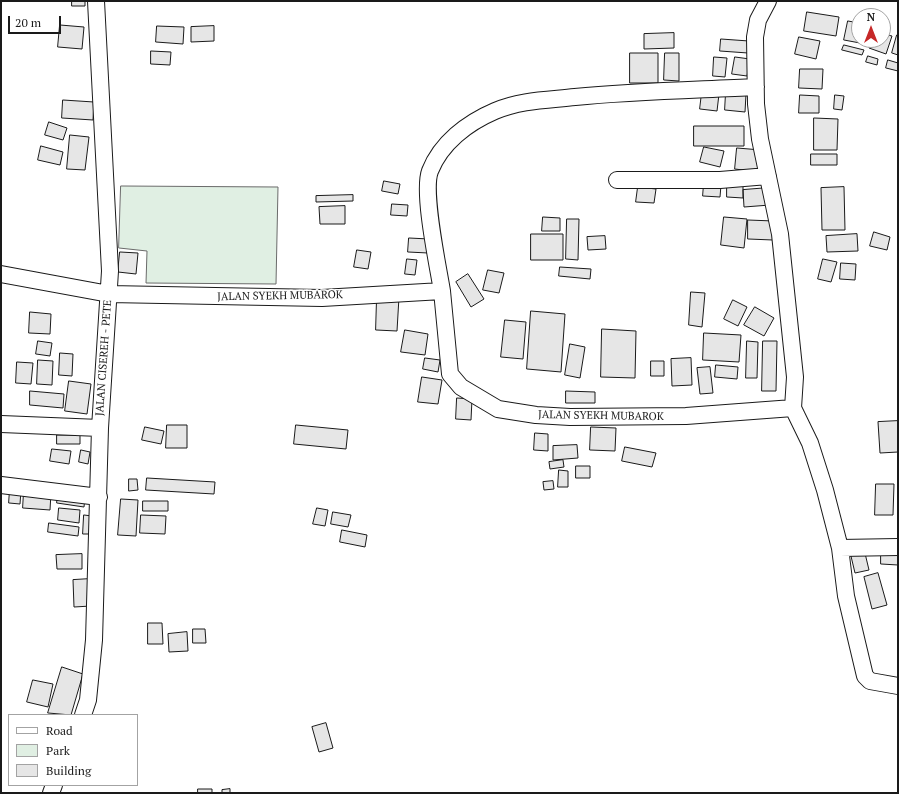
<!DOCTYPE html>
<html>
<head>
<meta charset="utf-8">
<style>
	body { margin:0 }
	#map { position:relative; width:899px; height:794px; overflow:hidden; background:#fff; font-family:"PT Serif",serif }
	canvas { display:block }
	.frame { position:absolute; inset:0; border:2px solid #1a1a1a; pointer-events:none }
	.legend { position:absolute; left:8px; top:714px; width:130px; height:72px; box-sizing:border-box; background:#fff; border:1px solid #a3a3a3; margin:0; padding:5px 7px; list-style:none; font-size:12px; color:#1a1a1a }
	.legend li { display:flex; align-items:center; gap:8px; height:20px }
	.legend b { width:20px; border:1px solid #a3a3a3 }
	.north { position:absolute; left:851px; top:8px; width:40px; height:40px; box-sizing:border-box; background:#fff; border:1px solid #a3a3a3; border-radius:50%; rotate:0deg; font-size:11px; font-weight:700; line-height:16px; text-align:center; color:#1a1a1a }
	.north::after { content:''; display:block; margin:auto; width:14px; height:18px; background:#c62828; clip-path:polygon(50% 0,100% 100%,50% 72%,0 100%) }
	.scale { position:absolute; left:8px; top:16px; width:53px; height:18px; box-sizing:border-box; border:2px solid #1a1a1a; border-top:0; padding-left:5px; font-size:12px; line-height:14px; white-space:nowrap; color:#1a1a1a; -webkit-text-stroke:3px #fff; paint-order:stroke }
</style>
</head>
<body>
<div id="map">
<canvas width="899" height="794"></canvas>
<div class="frame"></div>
<ul class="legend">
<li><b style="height:5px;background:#fff"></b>Road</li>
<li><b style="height:11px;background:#e0efe3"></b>Park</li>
<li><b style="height:11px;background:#e6e6e6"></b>Building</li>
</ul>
<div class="north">N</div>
<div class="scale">20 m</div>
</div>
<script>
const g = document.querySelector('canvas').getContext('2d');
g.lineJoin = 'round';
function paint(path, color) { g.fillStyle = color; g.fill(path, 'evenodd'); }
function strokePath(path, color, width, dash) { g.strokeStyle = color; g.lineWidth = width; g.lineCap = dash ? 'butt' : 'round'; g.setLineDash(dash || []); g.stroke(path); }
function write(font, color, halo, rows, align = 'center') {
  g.font = font + ' "PT Serif",serif'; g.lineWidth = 3; g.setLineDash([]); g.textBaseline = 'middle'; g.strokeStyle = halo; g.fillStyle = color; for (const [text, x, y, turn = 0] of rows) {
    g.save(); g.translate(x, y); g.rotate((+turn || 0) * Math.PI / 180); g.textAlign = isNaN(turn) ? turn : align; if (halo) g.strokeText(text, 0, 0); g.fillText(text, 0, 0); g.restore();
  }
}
const green = new Path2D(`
	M121,186L278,187L276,284L146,283L147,251L119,248Z`);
const building = new Path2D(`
	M72,1H85V6H72Z
	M807,12L839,17L836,36L804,31Z
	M848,21L859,23L860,43L844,40Z
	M60,25L84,27L82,49L58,47Z
	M157,26L184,27L183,44L156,42Z
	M214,26V41L191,42V27Z
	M674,33V48L644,49V34Z
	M883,34L892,36L886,54L869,48L871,40H883Z
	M897,35H898V55L892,53Z
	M799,37L820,41L816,59L795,54Z
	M721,39L749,41L748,53L720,51Z
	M844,45L864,50L862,55L842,50Z
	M151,51L171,52L170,65L151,64Z
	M630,53H658V83H630Z
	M665,53H679V81L664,80Z
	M868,56L878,59L877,65L866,62Z
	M714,57L727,58L725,77L713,76Z
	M735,57L750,59L747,76L732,74Z
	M888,60L898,63V71L886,68Z
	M800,69H823L822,89L799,88Z
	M702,92L719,94L717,111L700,109Z
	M726,92L746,94L745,112L725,110Z
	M800,95L819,96V113H799Z
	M835,95L844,96L842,110L834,109Z
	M63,100L94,102L93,120L62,118Z
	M814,118L838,119L837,150H814Z
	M49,122L67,128L63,140L45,135Z
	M694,126H744V146H694Z
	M70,135L89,137L85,170L67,169Z
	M41,146L63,152L60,165L38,160Z
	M704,147L724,151L720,167L700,162Z
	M737,148L761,150L758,172L735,169Z
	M811,154H837V165H811Z
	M384,181L400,184L398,194L382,191Z
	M704,183L721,185L720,197L703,196Z
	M727,186H743V198L727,197Z
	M638,187L656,189L654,203L636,202Z
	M844,187L845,230H822L821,188Z
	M768,188L770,205L744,207L743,190Z
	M353,195V201L316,202V196Z
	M392,204L408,205L407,216L391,215Z
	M345,206V224H320L319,207Z
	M543,217L560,218V231H542Z
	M724,217L747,219L744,248L721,245Z
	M567,219H579L578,260L566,259Z
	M748,220L774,221L773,240L748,239Z
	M874,232L890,237L887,250L870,246Z
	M531,234H563V260H531Z
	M857,234L858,251L827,252L826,236Z
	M605,236L606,249L588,250L587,237Z
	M409,238L429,239L428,253L408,252Z
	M357,250L371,252L368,269L354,267Z
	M120,252L138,253L136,274L118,272Z
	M407,259L417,260L415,275L405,274Z
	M823,259L837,262L831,282L818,279Z
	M841,263L856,264L855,280L840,279Z
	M560,267L591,269L590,279L559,276Z
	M488,270L504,273L499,293L483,290Z
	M468,274L484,299L471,307L456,282Z
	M691,292L705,293L702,327L689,325Z
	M377,297H399L397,331L376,330Z
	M733,300L747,307L738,326L724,319Z
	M755,307L774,318L764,336L744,325Z
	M531,311L565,314L561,372L527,369Z
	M30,312L51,314L50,334L29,333Z
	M505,320L526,322L523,359L501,357Z
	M602,329L636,331L635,378L601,377Z
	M405,330L428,334L425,355L401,352Z
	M704,333L741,335L739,362L703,360Z
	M38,341L52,343L50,356L36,354Z
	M747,341L758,342L757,378H746Z
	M763,341H777L776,391H762Z
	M570,344L585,347L580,378L565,375Z
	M60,353L73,354L72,376L59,375Z
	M425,358L440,360L438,372L423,369Z
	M691,358L692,385L672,386L671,359Z
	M38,360L53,361L52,385L37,384Z
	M651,361H664V376H651Z
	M17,362L33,363L31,384L16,383Z
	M716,365L738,367L737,379L715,377Z
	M710,367L713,393L700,394L697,368Z
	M422,377L442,380L438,404L418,402Z
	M69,381L91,384L87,414L65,411Z
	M30,391L64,394L63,408L30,405Z
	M566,391L595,392V403H566Z
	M457,398L472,399L471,420L456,419Z
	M898,421V452L880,453L878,422Z
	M167,425H187V448H166Z
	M296,425L348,430L346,449L294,444Z
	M145,427L164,431L161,444L142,440Z
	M591,427L616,428L615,451L590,450Z
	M535,433L548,434V451L534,450Z
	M57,435H80V444H57Z
	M577,445L578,458L553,460V446Z
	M625,447L656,453L652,467L622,461Z
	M52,449L71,451L69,464L50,461Z
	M81,450L90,452L88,464L79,462Z
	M563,460L564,467L550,469L549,462Z
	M576,466H590V478H576Z
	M559,470L568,471V487H558Z
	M147,478L215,482L214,494L146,490Z
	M129,479H137L138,490L129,491Z
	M553,481L554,489L544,490L543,482Z
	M876,484H894L893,515H875Z
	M10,489L21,490L20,504L9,503Z
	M24,491L51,493L50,510L23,508Z
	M58,493L85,497L84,507L57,503Z
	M121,499L138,500L136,536L118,535Z
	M143,501H168V511H143Z
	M59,508L80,510L79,523L58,520Z
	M317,508L328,510L325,526L313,524Z
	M333,512L351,515L348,527L331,524Z
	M84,515L92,516L90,534H83Z
	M141,515L166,516L165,534L140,533Z
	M49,523L79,527L78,536L48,532Z
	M342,530L367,535L365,547L340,542Z
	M864,549L869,570L855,573L850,552Z
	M881,551L898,552V565L881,564Z
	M82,554V569H57L56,555Z
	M878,573L887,605L872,609L864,577Z
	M90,579L91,606L74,607L73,580Z
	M148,623H162L163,644H148Z
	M193,629H205L206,643H193Z
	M187,632L188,651L169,652L168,634Z
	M62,667L83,674L71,715L48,713Z
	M33,680L53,684L48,707L27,702Z
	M326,723L333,748L319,752L312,727Z
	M198,789H212V793H198Z
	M230,789V793H222V790Z`);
const street = new Path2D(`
	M768,1L758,20L755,37L756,104L760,139L780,234L795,377L793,408
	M617,180H720L768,176
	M1,274L109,294L322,298L442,291L450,374L461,387L498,409L536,415L570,417L686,416L793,408
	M442,291C438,266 422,192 430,171C441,143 467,123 495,111C520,100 548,100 575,97C635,91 696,90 756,87
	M793,408L810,443L825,490L840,548L846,596L865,676L870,681L898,686
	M1,424L100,428
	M1,485L99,497
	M840,548L898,547
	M83,715L88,700L94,640L100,428L110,271L96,1
	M51,793L54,785`);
const streetNames = [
	["JALAN SYEKH MUBAROK",280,296,-1],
	["JALAN CISEREH - PETE",104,358,-86],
	["JALAN SYEKH MUBAROK",601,416,1]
];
paint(green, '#e0efe3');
strokePath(green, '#6a6a6a', 1);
paint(building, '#e6e6e6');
strokePath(building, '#1a1a1a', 1);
strokePath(street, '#1a1a1a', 18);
strokePath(street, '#fff', 16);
write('11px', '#1a1a1a', '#fff', streetNames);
</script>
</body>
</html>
